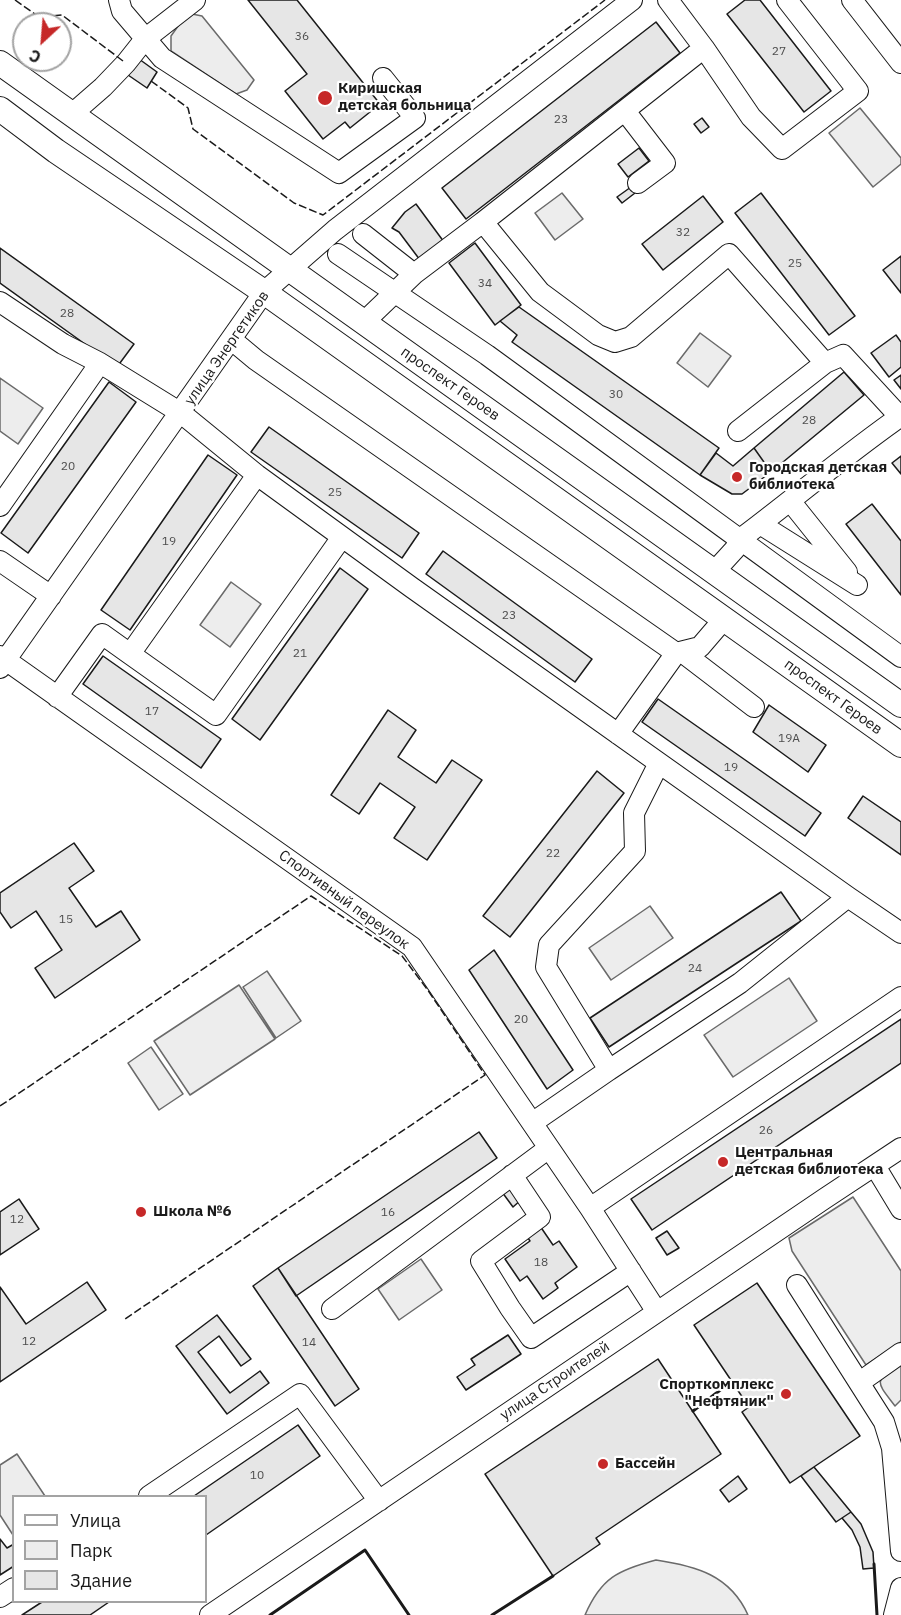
<!DOCTYPE html>
<html>
<head>
<meta charset="utf-8">
<style>
	body { margin:0 }
	#map { position:relative; width:901px; height:1615px; overflow:hidden; background:#fff; font-family:"IBM Plex Sans",sans-serif }
	canvas { display:block }
	.legend { position:absolute; left:12px; top:1495px; width:195px; height:108px; box-sizing:border-box; background:#fff; border:2px solid #a3a3a3; margin:0; padding:8px 10px; list-style:none; font-size:18px; color:#1a1a1a }
	.legend li { display:flex; align-items:center; gap:12px; height:30px }
	.legend b { width:30px; border:2px solid #a3a3a3 }
	.north { position:absolute; left:12px; top:12px; width:60px; height:60px; box-sizing:border-box; background:#fff; border:2px solid #a3a3a3; border-radius:50%; rotate:206deg; font-size:16px; font-weight:700; line-height:24px; text-align:center; color:#1a1a1a }
	.north::after { content:''; display:block; margin:auto; width:21px; height:27px; background:#c62828; clip-path:polygon(50% 0,100% 100%,50% 72%,0 100%) }
</style>
</head>
<body>
<div id="map">
<canvas width="901" height="1615"></canvas>
<ul class="legend">
<li><b style="height:8px;background:#fff"></b>Улица</li>
<li><b style="height:16px;background:#ededed"></b>Парк</li>
<li><b style="height:16px;background:#e6e6e6"></b>Здание</li>
</ul>
<div class="north">С</div>
</div>
<script>
const g = document.querySelector('canvas').getContext('2d');
g.lineJoin = 'round';
function paint(path, color) { g.fillStyle = color; g.fill(path, 'evenodd'); }
function strokePath(path, color, width, dash) { g.strokeStyle = color; g.lineWidth = width; g.lineCap = dash ? 'butt' : 'round'; g.setLineDash(dash || []); g.stroke(path); }
function write(font, color, halo, rows, align = 'center') {
  g.font = font + ' "IBM Plex Sans",sans-serif'; g.lineWidth = 4.5; g.setLineDash([]); g.textBaseline = 'middle'; g.strokeStyle = halo; g.fillStyle = color; for (const [text, x, y, turn = 0] of rows) {
    g.save(); g.translate(x, y); g.rotate((+turn || 0) * Math.PI / 180); g.textAlign = isNaN(turn) ? turn : align; if (halo) g.strokeText(text, 0, 0); g.fillText(text, 0, 0); g.restore();
  }
}
const green = new Path2D(`
	M192,14L202,16L254,80L247,90L236,94L171,51V36L186,15Z
	M860,108L901,158V164L873,187L829,133Z
	M562,193L583,219L555,240L535,213Z
	M700,333L731,356L708,387L677,363Z
	M0,378L43,408L18,444L0,431Z
	M231,582L261,604L230,647L200,625Z
	M650,906L673,938L611,980L589,948Z
	M267,971L301,1021L276,1038L243,987Z
	M789,978L817,1021L733,1077L704,1035Z
	M239,985L275,1039L190,1095L154,1041Z
	M151,1047L183,1094L159,1110L128,1063Z
	M853,1197L901,1271V1342L866,1365L792,1251L789,1238Z
	M421,1259L442,1290L399,1320L378,1289Z
	M901,1363V1400L895,1406C875,1380 874,1382 901,1363Z
	M17,1454L45,1496H14L13,1535L0,1515V1465Z
	M656,1560C696,1566 730,1575 748,1615H585C601,1578 618,1570 656,1560Z`);
const building = new Path2D(`
	M248,0H297L380,104L350,128L345,122L323,139L285,91L307,74Z
	M745,0H760L831,91L804,112L727,14Z
	M656,22L680,53L466,219L442,188Z
	M139,59L157,72L147,88L128,75Z
	M702,118L709,127L701,133L694,124Z
	M639,148L649,161L628,177L618,164Z
	M631,187L635,193L622,203L617,197Z
	M761,193L855,316L829,335L735,213Z
	M703,196L723,222L663,270L642,244Z
	M416,204L444,242L420,260L399,232L392,228L405,212Z
	M475,243L521,305L495,325L449,263Z
	M0,248L134,344L117,367L0,283Z
	M901,256V293L883,270Z
	M519,307L719,448L700,475L512,342L517,335L500,321Z
	M896,335L901,342V367L889,377L871,353Z
	M844,372L864,395L771,472L754,448Z
	M901,375V389L894,380Z
	M109,382L136,402L28,553L1,533Z
	M269,427L419,533L402,558L251,452Z
	M754,448L771,472L742,494H732L700,475L716,453L733,466Z
	M208,455L237,475L130,630L101,610Z
	M901,456V474L892,463Z
	M872,504L901,541V595L846,524Z
	M443,551L592,659L575,682L426,574Z
	M340,568L368,589L260,740L232,719Z
	M103,656L221,739L201,768L83,684Z
	M658,699L821,813L805,836L642,722Z
	M769,705L826,745L808,772L753,732Z
	M388,710L416,730L398,757L436,783L452,760L482,780L427,860L394,838L415,807L380,783L359,814L331,795Z
	M597,771L624,793L510,937L483,916Z
	M863,796L901,822V855L848,818Z
	M74,843L94,871L69,888L96,927L121,911L140,940L55,998L35,968L62,950L36,911L11,928L0,912V893Z
	M781,892L801,921L609,1047L590,1018Z
	M494,950L573,1070L547,1089L469,970Z
	M901,1019V1063L652,1230L631,1199Z
	M479,1132L497,1158L296,1296L278,1268Z
	M511,1185L522,1199L513,1207L502,1192Z
	M19,1199L39,1229L0,1255V1212Z
	M540,1226L553,1245L559,1241L577,1267L555,1283L558,1288L543,1299L527,1276L520,1281L505,1259L530,1241L526,1235Z
	M667,1231L679,1248L667,1255L656,1238Z
	M278,1268L359,1389L335,1406L253,1286Z
	M87,1282L106,1310L0,1382V1287L26,1324Z
	M757,1283L860,1436L790,1483L742,1412L749,1407L694,1325Z
	M217,1315L251,1359L241,1366L219,1336L198,1352L230,1393L260,1371L269,1383L227,1414L176,1346Z
	M508,1335L521,1354L466,1390L457,1377L475,1365L471,1359Z
	M658,1359L721,1454L596,1538L600,1544L553,1576L485,1474Z
	M298,1425L320,1456L206,1535V1496H194Z
	M814,1467L851,1512L836,1522L801,1476Z
	M738,1476L747,1489L729,1502L720,1490Z
	M851,1512L861,1524L873,1552L874,1568L863,1569L860,1547L852,1530L842,1518Z
	M0,1539L7,1548L14,1544V1566L0,1575Z
	M42,1602H109L90,1615H22Z`);
const minor = new Path2D(`
	M119,0L122,11L162,58L339,173L415,118L383,78
	M668,0L704,48L483,222L540,292L598,335L615,342L631,337L729,254L825,363
	M852,0L901,63
	M704,48L751,117L782,149L858,91L787,0
	M625,111L665,163L638,183
	M72,114L103,87L126,63L145,39L195,0
	M363,234L414,274
	M338,254L487,355L901,657
	M0,302L63,344L100,363L181,413L257,475L411,587L848,897L901,933
	M363,323L414,274L483,222
	M232,340L256,360L676,653
	M738,431L825,363L843,355L900,417
	M257,475L130,654L216,715L342,537
	M791,502L847,572
	M0,506L100,363
	M760,524L857,585
	M0,561L51,596
	M714,572L735,549L739,540C794,499 845,455 901,416
	M682,652L754,707
	M0,656L412,947L590,1208L657,1312
	M0,668L264,292L335,230L632,0
	M57,697L102,634L130,654
	M618,734L676,653L700,647L724,619
	M609,1070L740,983L848,897
	M532,1123L609,1070L546,967L549,945L635,851L634,813L659,763
	M875,1166L901,1209
	M512,1175L540,1217L481,1261L510,1308L531,1338L631,1271
	M590,1208L901,997
	M797,1285L884,1422L892,1448L901,1551
	M332,1309L549,1148
	M860,1382L901,1353
	M149,1496L300,1394L379,1501
	M0,1597L14,1588
	M210,1615L824,1199L901,1148
	M894,1615L901,1588`);
const major = new Path2D(`
	M0,63L901,705
	M0,109L56,151L264,292L901,745`);
const fence = new Path2D(`
	M15,0L39,17L62,15L123,61
	M151,81L188,108L193,129L294,203L323,215L605,0
	M0,1106L311,896L402,956L427,989L485,1075L125,1319`);
const wall = new Path2D(`
	M693,1411L732,1381
	M874,1564L877,1615
	M270,1615L365,1550L409,1615
	M492,1615L553,1576`);
const markers = [
	[325,98,8,"#c62828"],
	[737,477,6,"#c62828"],
	[723,1162,6,"#c62828"],
	[141,1212,6,"#c62828"],
	[786,1394,6,"#c62828"],
	[603,1464,6,"#c62828"]
];
const numberNames = [
	["36",302,37],
	["27",779,52],
	["23",561,120],
	["32",683,233],
	["25",795,264],
	["34",485,284],
	["28",67,314],
	["30",616,395],
	["28",809,421],
	["20",68,467],
	["25",335,493],
	["19",169,542],
	["23",509,616],
	["21",300,654],
	["17",152,712],
	["19А",789,739],
	["19",731,768],
	["22",553,854],
	["15",66,920],
	["24",695,969],
	["20",521,1020],
	["26",766,1131],
	["16",388,1213],
	["12",17,1220],
	["18",541,1263],
	["12",29,1342],
	["14",309,1343],
	["10",257,1476]
];
const poiNames = [
	["Киришская",338,89],
	["детская больница",338,106],
	["Городская детская",749,468],
	["библиотека",749,485],
	["Центральная",735,1153],
	["детская библиотека",735,1170],
	["Школа №6",153,1212],
	["Спорткомплекс",774,1385,"right"],
	["\"Нефтяник\"",774,1402,"right"],
	["Бассейн",615,1464]
];
const streetNames = [
	["улица Энергетиков",227,348,-55],
	["проспект Героев",450,384,35],
	["проспект Героев",833,697,36],
	["Спортивный переулок",344,900,36],
	["улица Строителей",555,1381,-34]
];
paint(green, '#ededed');
strokePath(green, '#6a6a6a', 1.5);
paint(building, '#e6e6e6');
strokePath(building, '#1a1a1a', 1.5);
strokePath(minor, '#1a1a1a', 22);
strokePath(major, '#1a1a1a', 26);
strokePath(minor, '#fff', 20);
strokePath(major, '#fff', 24);
strokePath(fence, '#1a1a1a', 1.5, [8, 3]);
strokePath(wall, '#1a1a1a', 3);
for (const [x, y, r, color] of markers) { const dot = new Path2D(); dot.arc(x, y, r, 0, 2 * Math.PI); g.fillStyle = color; g.fill(dot); strokePath(dot, '#fff', 2); }
write('12px', '#4d4d4d', null, numberNames);
write('bold 15px', '#1a1a1a', '#fff', poiNames, 'left');
write('15px', '#1a1a1a', '#fff', streetNames);
</script>
</body>
</html>
